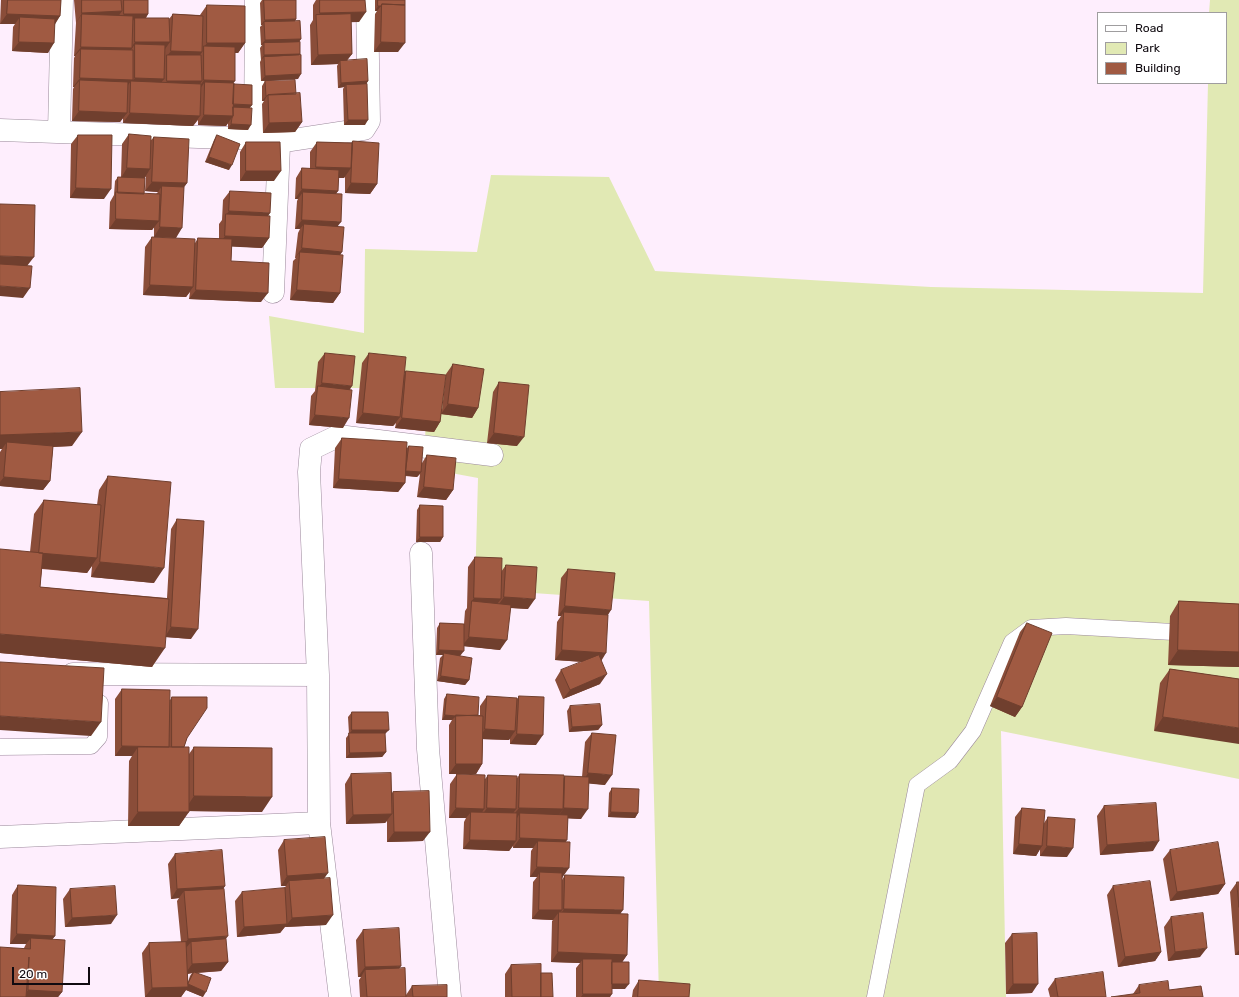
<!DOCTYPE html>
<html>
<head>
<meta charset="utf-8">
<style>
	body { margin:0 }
	#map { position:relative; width:1239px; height:997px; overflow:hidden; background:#feeefd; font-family:Rubik,sans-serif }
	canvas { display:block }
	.legend { position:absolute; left:1097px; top:12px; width:130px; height:72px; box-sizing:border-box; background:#fff; border:1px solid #9f9d9f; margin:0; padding:5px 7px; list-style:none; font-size:12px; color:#100a10 }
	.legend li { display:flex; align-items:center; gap:8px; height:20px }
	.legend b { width:20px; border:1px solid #9f9d9f }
	.scale { position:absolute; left:12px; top:967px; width:78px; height:18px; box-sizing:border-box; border:2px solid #100a10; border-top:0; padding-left:5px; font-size:12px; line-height:14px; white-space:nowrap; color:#100a10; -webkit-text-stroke:3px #fff; paint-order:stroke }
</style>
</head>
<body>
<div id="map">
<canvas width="1239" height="997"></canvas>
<ul class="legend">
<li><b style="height:5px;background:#fff"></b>Road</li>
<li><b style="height:11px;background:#e1e9b4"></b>Park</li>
<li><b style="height:11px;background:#a05a42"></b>Building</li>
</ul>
<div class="scale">20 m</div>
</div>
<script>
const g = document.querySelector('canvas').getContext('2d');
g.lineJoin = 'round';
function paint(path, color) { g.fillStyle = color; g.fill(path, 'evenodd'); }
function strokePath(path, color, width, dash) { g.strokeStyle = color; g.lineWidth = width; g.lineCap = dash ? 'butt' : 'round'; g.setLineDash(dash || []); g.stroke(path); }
const green = new Path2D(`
	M1210,0H1239V779L1001,731L1006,997H659L649,601L475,589L478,478L424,468L427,388H275L269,316L364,333L365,249L477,252L491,175L609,177L655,271L931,287L1203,293L1208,83H1226V13H1209Z`);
const service = new Path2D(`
	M0,747L91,746L99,737L100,703
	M875,997L917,785L950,761L973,731L1012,642L1031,628L1066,626L1191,633`);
const minor = new Path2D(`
	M0,130L255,139L279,142L364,129L369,121L367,0
	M59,132L62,0
	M255,139L256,0
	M273,292L279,145
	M421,553L428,749L450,997
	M73,674L318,675
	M0,837L319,823
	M340,997L319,823L318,675L309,472L311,449L338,436L492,455`);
const wall = new Path2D(`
	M1,0H61L60,16L55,23L48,53L12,51L13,27L15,24H0Z
	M74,0H148V14L146,18L169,19L173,14L200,15L207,5L245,43L238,53H235L233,83L252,105L250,107L248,130L228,129V123L226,126L198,125V120L193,126L123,123V118L120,122L72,121L73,89L74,87H73L74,58L75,56H74L76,23Z
	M262,0H296V19L295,21L301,39L299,42L300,54L299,55L298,79L261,81L260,62L261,60L260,48L262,45H261L260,27L262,25H261L260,3Z
	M310,0H365L359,22H351L352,54L347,60L368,81L366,84L365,125H344L343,89L344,87L338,88L337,66L338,64L311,65L310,25L313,20V5L316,0Z
	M375,0H405L398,52H374L375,14L377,11H375Z
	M265,81L296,94L302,122L295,132L263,133L262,104L264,101H262V86Z
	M129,134L151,140L154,137L187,183L184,187L176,238L154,237V227L152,230L109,229L110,202L114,195L115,181L118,177H121L122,144ZM146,176L145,191L158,192L156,194H144L145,178Z
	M78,135L104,199L70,198L71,144Z
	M217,135L229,170L205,162L214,140Z
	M353,141L377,184L370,194L345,193V176L344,178H338V191L336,193L337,227L340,255V293L333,303L290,300L293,261L296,258H295L298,233L300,229H295L297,201L298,199H295L296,178L302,168L310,169V152L317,142L351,143Z
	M246,142L274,181H240V152Z
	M230,191L268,216L269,238L262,248L232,246L231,261L261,302L189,299L190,292L186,297L143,295L145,247L152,237L195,243L198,238L219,239V224L222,220L223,200Z
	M325,353L343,428L309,425L311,396L315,391L318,362Z
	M369,353L404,375L406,371L442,410L446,374L453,364L478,408L472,418L441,414L440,422L434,432L395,428L396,423L393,426L356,423L362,363Z
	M499,382L517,446L487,443L493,392Z
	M0,392L72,446L53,447L50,481L43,490L0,486V452L2,449H0Z
	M342,438L407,448L409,446L422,463L427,455L453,490L446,500L417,497L420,474L417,477L405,476V483L398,492L333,488L335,448Z
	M108,476L154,583L91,577L92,566L87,573L42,569L40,587L167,598L171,529L177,519L191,639L166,637L152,667L0,653L30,552L34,514L44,500L97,505L99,490Z
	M420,505L443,537L440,542H416L417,510Z
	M475,557L501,572L506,565L528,609L510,608L500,650L464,646L460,656L457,655L469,680L465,685L437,681L440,658L443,655H436L437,628L440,623L464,624L465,611L467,608L468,567Z
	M568,569L608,615L601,661L600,684L563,699L555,680L561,670L583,662L555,660L557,622L561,616H558L561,578Z
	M1179,601L1239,604V667L1168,665L1170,616Z
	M1027,623L1022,707L1015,717L990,706L1020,632Z
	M1170,669L1239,679L1154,731L1160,683Z
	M122,689L170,700L172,697L187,738L184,747L189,754L194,747L262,812L189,811L179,826H128L129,761L132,756H115V699Z
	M447,694L478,715H480V706L487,696L517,699L519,696L536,745L510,744V738L509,740L483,739L482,764L476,774H449V725L452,720H442L444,699Z
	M570,706L602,725L598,730L569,732L567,711Z
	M352,712L385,734L386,752L382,757L346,758V738L349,734L348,717Z
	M592,733L605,785L589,783L581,819L568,818L562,880L565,875L621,914L627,955L622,962L625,989H612L610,997H576V968L580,963L551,962L552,921L553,920L532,919L533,882L537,877H530L531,851L533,848H513V846L509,851L463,849L464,822L466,818H449L450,784L457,774L485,779L488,775L517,778L520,774L564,778L565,776L582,777L585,742Z
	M351,774L391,794L393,792L423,841L387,842V821L385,823L346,824L345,784Z
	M612,788L638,813L635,818L608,817L609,793Z
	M1104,806L1153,851L1100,855L1097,816Z
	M1022,808L1044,823L1048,817L1067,857L1040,856V849L1036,856L1013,854L1015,817Z
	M284,840L324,878L326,925L285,927L280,933L237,937L235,901L242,892L284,888L286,886H281L278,850Z
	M1170,850L1225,884L1218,894L1170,901L1163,859Z
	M175,854L225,886L223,889L225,939L228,962L221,971L197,973L203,997L186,990L181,997H145L142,953L149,943L181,942L177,901L179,898L171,899L168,864ZM192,973L190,976L188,982V974Z
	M1237,882H1239V955H1235L1230,892Z
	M18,885L55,936L52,939L62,992L58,997H0L24,948L26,944H10L12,895Z
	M1113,886L1161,952L1155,961L1118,967L1107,895Z
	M70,889L111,924L65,927L63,899Z
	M1171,917L1200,957L1168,961L1164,927Z
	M363,930L399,969L406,995L412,986L447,997H360L359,980L361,977H358L356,940Z
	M1012,934L1032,993L1006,994L1005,943Z
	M511,965L541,973L553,997H505V974Z
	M1055,979L1106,997H1050L1048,989Z
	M639,980L689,997H632L633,990Z
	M1139,985L1169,990L1133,994Z`);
const shadedWall = new Path2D(`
	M378,6H381L377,11H375Z
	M122,11L115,21L82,14L76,23L82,13Z
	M366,12L359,22L317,23V19L320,13Z
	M7,14L60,16L54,26L20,17L15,24H0Z
	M124,14H148L142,23L135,18L131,23H117Z
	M296,19L293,24L264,22L262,25H261L265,20Z
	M301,39L297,44L264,43L262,45H261L265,40Z
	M19,42L54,43L48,53L12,51Z
	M135,42H170L163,52L135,44L125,58L81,49L75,56H74L81,47L131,48Z
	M381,42L405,43L398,52H374Z
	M207,43H245L238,53H204V47Z
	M171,51L202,52L195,62L167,56Z
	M300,54L297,59L264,57L261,60L264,55Z
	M352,54L345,63L340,61L338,64L311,65L318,55Z
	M301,74L298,79L261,81L265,76Z
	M80,78L133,80L131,83V81L125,89L80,80L74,87H73Z
	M135,78L164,79L157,88L131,83Z
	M204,80L235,81L228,90L205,82L199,90H197Z
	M167,81H202L195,91H160Z
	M368,81L365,86L346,85L344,87L338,88L341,83Z
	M266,96H267L264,101H262Z
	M233,104L252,105L248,110L232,109Z
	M79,111L127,113L120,122L72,121Z
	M130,113L200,116L193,126L123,123Z
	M204,115L233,116L226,126L198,125Z
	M348,120H368L365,125H344Z
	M302,122L295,132L263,133L269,123Z
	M231,124L251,125L248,130L228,129Z
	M209,157L232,165L229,170L205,162Z
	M316,167L351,168L344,178L309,177Z
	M127,168L150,169L144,179L121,178Z
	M246,171H281L274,181H240Z
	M152,182L187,183L180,193L162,186L158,192L145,191Z
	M351,183L377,184L370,194L345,193Z
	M76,188L111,189L104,199L70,198Z
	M302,189L338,191L331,201L303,192L298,199H295Z
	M229,211L270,213L264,223L226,215Z
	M116,219L159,221L152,230L109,229Z
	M302,220L341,222L334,231L304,224L300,229H295Z
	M160,227L182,228L176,238L154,237Z
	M225,236L269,238L262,248L218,246Z
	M302,248L342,252L336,262L300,252L295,258Z
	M0,256L34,257L27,266H0Z
	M150,285L193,287L186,297L143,295Z
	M0,286L30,288L23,298L0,296Z
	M196,290L268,293L261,302L189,299Z
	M297,290L340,293L333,303L290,300Z
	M322,383L352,386L346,396L318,388Z
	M448,404L478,408L472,418L441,414Z
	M363,413L400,417L393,426L356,423Z
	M315,415L349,418L343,428L309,425Z
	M402,418L440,422L434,432L395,428Z
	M82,432L72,446L6,449L7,442L2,449H0V435Z
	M494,433L524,437L517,446L487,443Z
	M406,471L421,472L417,477L402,475Z
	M4,477L50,481L43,490L0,486V482Z
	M339,479L405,483L398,492L333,488Z
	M424,487L453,490L446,500L417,497Z
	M420,537H443L440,542H416Z
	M39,553L97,558L87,573L29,567Z
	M100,562L164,568L154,583L91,577Z
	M504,597L535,599L528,609L497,607Z
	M474,598L501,599L494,608L472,601L467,608Z
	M565,606L611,610L605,620L564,612L561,616H558Z
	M171,627L198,629L191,639L165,637Z
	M0,634L165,648L152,667L0,653Z
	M469,637L507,640L500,650L462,646Z
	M439,650L464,651L460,656L444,655V653L443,655H436Z
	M562,650L606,653L600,663L555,660Z
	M1178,650L1239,652V667L1168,665Z
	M607,674L600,684L563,699L570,690Z
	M441,676L469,680L465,685L437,681Z
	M997,697L1022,707L1015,717L990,706Z
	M445,715L456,716L452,720H442Z
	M0,716L101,722L91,736L0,730Z
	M1163,717L1239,728V744L1154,731Z
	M602,725L598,730L569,732L572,727Z
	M485,729L515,731L509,740L479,739Z
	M352,730H389L385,734L349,735Z
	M517,734L543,735L536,745L510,744Z
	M122,746L138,747L132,756H115Z
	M386,752L382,757L346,758L350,753Z
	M456,764H482L476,774H449Z
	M588,773L612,775L605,785L582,783Z
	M194,796L272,797L262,812L184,811Z
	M456,808L484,809L478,819L471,812L466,818H449Z
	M487,808L516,809L509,819L480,818Z
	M519,808L563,809L556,819L520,813L517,818L512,817Z
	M564,808L588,809L581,819L557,818Z
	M138,812H189L179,826H128Z
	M611,812L638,813L635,818L608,817Z
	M392,814L385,823L346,824L353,815Z
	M394,832H430L423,841L387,842Z
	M520,838L567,840L560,849L538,841L533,848H513Z
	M470,840L516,841L509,851L463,849Z
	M1159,841L1153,851L1100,855L1107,845Z
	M1019,844L1042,846L1036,856L1013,854Z
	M1047,846L1073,848L1067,857L1040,856Z
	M537,867L569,868L562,878L540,872L537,877H530Z
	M328,873L321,883L289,881L286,886H281L287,876Z
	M1225,884L1218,894L1170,901L1177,892Z
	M225,886L218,896L184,891L179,898L171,899L177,889Z
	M564,909L623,910L616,920L559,917Z
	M539,910H562L559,914V912L553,920L532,919Z
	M117,915L111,924L65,927L72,918Z
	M333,915L326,925L285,927L292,918Z
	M287,924L280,933L237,937L244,927Z
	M17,934L55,936L48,945L31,938L26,944H10Z
	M228,936L221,946L191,942L186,948H181L188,939Z
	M1207,948L1200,957L1168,961L1175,952Z
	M1239,950V955H1235Z
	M558,952L627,955L621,964L583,959L580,963L551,962Z
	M1161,952L1155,961L1118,967L1125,957Z
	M228,962L221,971L193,973L194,972L192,973L185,974L192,964Z
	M401,966L395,976L365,970L361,977H358L365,967Z
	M188,984L206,992L203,997L186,990L181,997H145L152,988Z
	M610,984H629L625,989H606Z
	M1013,984H1038L1032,993L1006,994Z
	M28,990L62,992L58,997H23Z
	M583,994H612L610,997H581Z`);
const building = new Path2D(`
	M8,0H61L60,16L7,14Z
	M82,0H121L122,11L82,13Z
	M124,0H148V14H124Z
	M264,0H296V19L265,20Z
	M320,0H365L366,12L320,13Z
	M378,0H405V5L382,4L381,6H378Z
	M382,4L405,5V43L381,42Z
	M207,5L245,6V43H207Z
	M82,14L133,16L132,48L81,47Z
	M173,14L203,16L202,52L171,51Z
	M351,14L352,54L318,55L316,15Z
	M20,17L55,19L54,43L19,42Z
	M135,18H169L170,42H135Z
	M300,21L301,39L265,40L264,22Z
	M300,42V54L264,55V43Z
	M135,44L165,45L164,79L135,78Z
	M204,46L235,47V81L204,80Z
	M81,49L133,50V80L80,78Z
	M167,55H201L202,81H167Z
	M301,55V74L265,76L264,57Z
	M367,59L368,81L341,83L340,61Z
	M80,80L128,82L127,113L79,111Z
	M295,80L296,94L268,95L267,96H266L265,81Z
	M131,81L201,84L200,116L130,113Z
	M205,82L234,83L233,116L204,115Z
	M234,84L252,85V105L233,104Z
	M367,84L368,120H348L346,85Z
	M300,93L302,122L269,123L268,95Z
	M233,107L252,108L251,125L231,124L232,118L233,116Z
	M129,134L151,136L150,169L127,168Z
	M78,135H112L111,189L76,188Z
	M217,135L240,144L232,165L209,157Z
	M154,137L189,139L187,183L152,182Z
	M353,141L379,143L377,184L351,183Z
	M246,142H280L281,171H246Z
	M317,142L352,143L351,168L316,167Z
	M302,168L339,170L338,191L302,189Z
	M118,177L145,178L144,194L118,193Z
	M162,186L184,187L182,228L160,227Z
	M230,191L271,193L270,213L229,211Z
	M116,192L160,194L159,221L116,219Z
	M303,192L342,194L341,222L302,220Z
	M0,204L35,205L34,257L0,256Z
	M226,214L270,216L269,238L225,236Z
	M304,224L344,227L342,252L302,248Z
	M152,237L195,239L193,287L150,285Z
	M198,238L232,239L231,261L269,263L268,293L196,290Z
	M300,252L343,255L340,293L297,290Z
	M0,264L32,266L30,288L0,286Z
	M325,353L355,356L352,386L322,383Z
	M369,353L406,357L400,417L363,413Z
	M453,364L484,369L478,408L448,404Z
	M406,371L446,375L440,422L402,418Z
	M499,382L529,385L524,437L494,433Z
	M318,386L352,390L349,418L315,415Z
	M80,388L82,432L0,435V392Z
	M342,438L407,442L405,483L339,479Z
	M7,442L53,446L50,481L4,477Z
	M409,446L423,447L421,472L406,471Z
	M427,455L456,458L453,490L424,487Z
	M108,476L171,482L164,568L100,562Z
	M44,500L101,505L97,558L39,553Z
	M420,505L443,506V537H420Z
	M177,519L204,521L198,629L171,627Z
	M0,549L43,553L40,587L169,599L165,648L0,634Z
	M475,557L502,558L501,599L474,598Z
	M506,565L537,567L535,599L504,597Z
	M568,569L615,573L611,610L565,606Z
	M472,601L511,605L507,640L469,637Z
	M1179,601L1239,604V652L1178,650Z
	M564,612L608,615L606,653L562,650Z
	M440,623L464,624V651L439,650Z
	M1027,623L1052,633L1022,707L997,697Z
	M444,653L472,658L469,680L441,676Z
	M599,655L607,674L570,690L561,670Z
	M0,662L104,668L101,722L0,716Z
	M1170,669L1239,679V728L1163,717Z
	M122,689L170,690L169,747L122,746Z
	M447,694L479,697L478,715L456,716L445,715Z
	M487,696L517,698L515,731L485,729Z
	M519,696L544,697L543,735L517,734Z
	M172,697H207V708L187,738L184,747H172Z
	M600,704L602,725L572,727L570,706Z
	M352,712H388L389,730H352Z
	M456,715L483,716L482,764H456Z
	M349,733H385L386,752L350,753Z
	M592,733L616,735L612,775L588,773Z
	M138,747H189V812H138Z
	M194,747L272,748V797L194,796Z
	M391,773L392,814L353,815L351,774Z
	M457,774L485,775L484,809L456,808Z
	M520,774L564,775L563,809L519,808Z
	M488,775L517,776L516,809L487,808Z
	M565,776L589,777L588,809L564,808Z
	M612,788L639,789L638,813L611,812Z
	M429,791L430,832H394L393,792Z
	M1156,803L1159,841L1107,845L1104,806Z
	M1022,808L1045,810L1042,846L1019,844Z
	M471,812L517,813L516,841L470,840Z
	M520,813L568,815L567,840L520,838Z
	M1048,817L1075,819L1073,848L1047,846Z
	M325,837L328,873L287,876L284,840Z
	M538,841L570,842L569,868L537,867Z
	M1218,842L1225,884L1177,892L1170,850Z
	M222,850L225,886L177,889L175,854Z
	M540,872L562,873V910H539Z
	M565,875L624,877L623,910L564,909Z
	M330,878L333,915L292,918L289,881Z
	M1150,881L1161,952L1125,957L1113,886Z
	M1237,882H1239V907Z
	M18,885L56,887L55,936L17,934Z
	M115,886L117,915L72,918L70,889Z
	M285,888L287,924L244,927L242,892Z
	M224,889L228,936L188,939L184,891Z
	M559,912L628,914L627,955L558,952Z
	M1203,913L1207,948L1175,952L1171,917Z
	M399,928L401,966L365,967L363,930Z
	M1037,933L1038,984H1013L1012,934Z
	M31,938L65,940L62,992L28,990L29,957L26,997H0V947L30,949Z
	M226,939L228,962L192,964L191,942Z
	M186,942L188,987L152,988L149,943Z
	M583,959H612V994H583Z
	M612,962H629V984H612Z
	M541,964V997H512L511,965Z
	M405,968L406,997H367L365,970Z
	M194,972L211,978L206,992L188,984Z
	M1103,972L1106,997H1058L1055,979Z
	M541,973H552L553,997H541Z
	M639,980L690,984L689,997H638Z
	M1168,981L1169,990L1201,986L1203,997H1111L1140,993L1139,985Z
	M447,985V997H413L412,986Z`);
paint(green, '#e1e9b4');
strokePath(service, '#9b899b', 17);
strokePath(minor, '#9b899b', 23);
strokePath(service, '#fff', 16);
strokePath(minor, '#fff', 22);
paint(wall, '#8a4d39');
paint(shadedWall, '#703f2e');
paint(building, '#a05a42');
strokePath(building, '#703f2e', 1);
</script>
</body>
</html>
